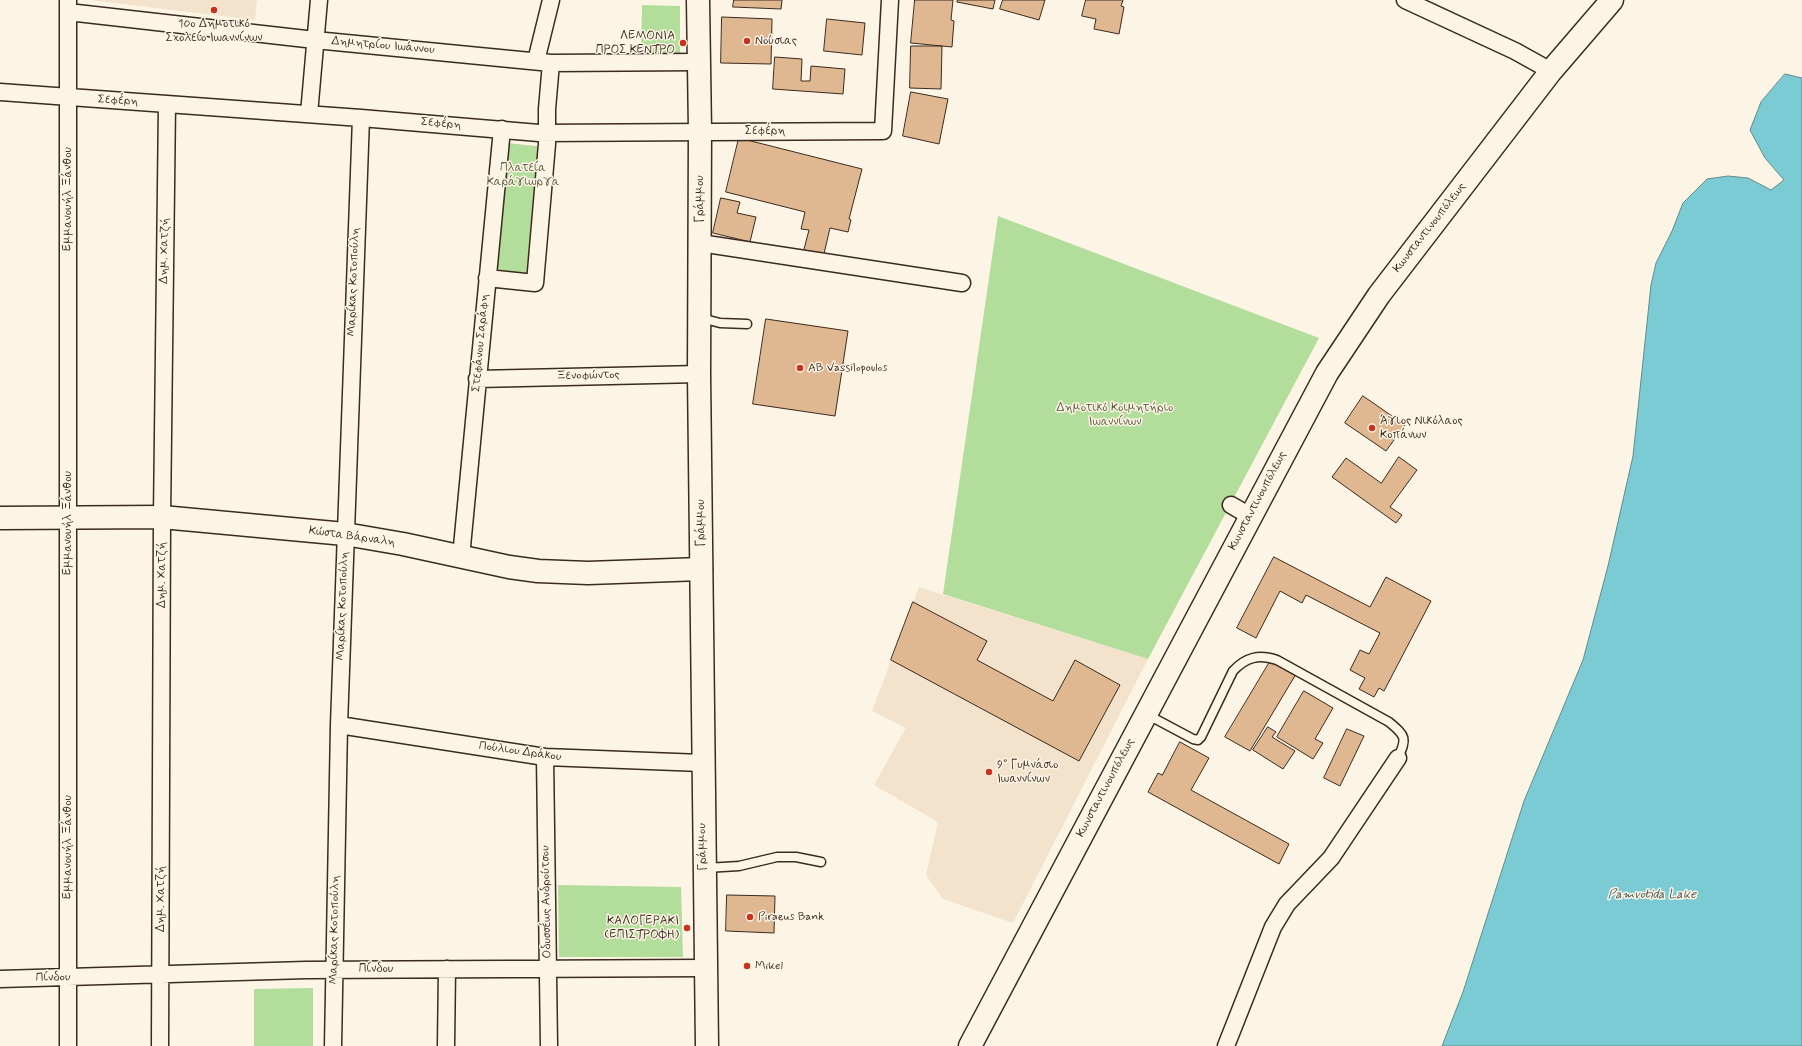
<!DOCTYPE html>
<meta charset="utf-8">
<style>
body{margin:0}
canvas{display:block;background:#fcf5e5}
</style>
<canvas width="1802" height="1046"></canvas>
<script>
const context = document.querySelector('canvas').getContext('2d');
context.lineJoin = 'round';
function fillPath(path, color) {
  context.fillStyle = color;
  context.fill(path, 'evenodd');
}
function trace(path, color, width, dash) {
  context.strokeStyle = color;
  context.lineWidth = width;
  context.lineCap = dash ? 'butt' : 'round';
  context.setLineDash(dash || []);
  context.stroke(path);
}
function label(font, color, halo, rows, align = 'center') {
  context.font = font + ' Mynerve,sans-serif';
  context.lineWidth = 3;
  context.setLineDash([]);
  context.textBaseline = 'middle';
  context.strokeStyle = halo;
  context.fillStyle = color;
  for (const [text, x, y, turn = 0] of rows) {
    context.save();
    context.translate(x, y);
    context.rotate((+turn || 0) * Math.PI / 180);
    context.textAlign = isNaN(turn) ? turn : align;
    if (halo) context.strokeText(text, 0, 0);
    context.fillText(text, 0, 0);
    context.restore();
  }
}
const built = new Path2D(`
 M90,0H257L255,20Z
 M919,587L1148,659L1013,923L943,899L926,875L938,822L874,785L906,728L872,711Z`);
const green = new Path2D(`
 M642,5L680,6V55L641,54Z
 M508,143L544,147L531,275L496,271Z
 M998,216L1319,338L1148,659L943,594Z
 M558,885L681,887L683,957H559Z
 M313,988V1046H254V989Z`);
const water = new Path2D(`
 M1785,74L1802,78V1046H1442L1463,992L1524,801L1583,660L1608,566L1633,456L1651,285L1656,263L1672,231L1683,203L1707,179L1728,176L1748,178L1771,190L1784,180L1765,158L1750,130L1761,102Z`);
const building = new Path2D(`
 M734,0H782L781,9L733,7Z
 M915,0H953L951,20L954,21L952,47L911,43Z
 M958,0H995L993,9L957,2Z
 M1003,0H1045L1039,20L1000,9Z
 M1086,0H1123L1121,6L1124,7L1119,34L1094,29L1096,19L1082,16Z
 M722,17L772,19L771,64L721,63Z
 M827,19L865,23L862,55L824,51Z
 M911,46H942L941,89L910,88Z
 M775,57L802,59L801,81H810L811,66L845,69L843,94L773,89Z
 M911,92L948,99L939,144L903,136Z
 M739,138L862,169L849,219L851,220L848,232L830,228L823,258L803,253L809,230L801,229L805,212L726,192Z
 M721,198L740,202L737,213L756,217L750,242L713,233Z
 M766,319L848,331L835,416L753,404Z
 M1363,396L1405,425L1386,451L1345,423Z
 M1399,457L1417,470L1390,507L1402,515L1396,523L1332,477L1346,458L1381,483Z
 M1274,557L1370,607L1386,577L1431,601L1384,691L1379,688L1374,697L1359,689L1365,678L1350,670L1360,650L1369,654L1380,633L1306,595L1302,603L1280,591L1256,638L1237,628Z
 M913,602L987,641L977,660L1053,701L1075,660L1120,685L1079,761L891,660Z
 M1271,660L1296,674L1250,751L1225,737Z
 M1304,691L1333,708L1315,739L1323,743L1313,759L1277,737Z
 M1268,727L1276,732L1272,737L1295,751L1283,769L1253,750Z
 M1347,729L1364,736L1340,786L1324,778Z
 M1180,742L1209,758L1191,790L1289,844L1279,864L1148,792L1158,773L1162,775Z
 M727,895L775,896L774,933L726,931Z`);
const lane = new Path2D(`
 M701,318L720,323L747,324
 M1148,715L1193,739L1198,740L1201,737L1233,671C1246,657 1259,654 1277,660L1389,722C1406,736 1407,738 1398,758
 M706,868L739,866L777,857H796L821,862`);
const street = new Path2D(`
 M1405,0L1515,51L1551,71
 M68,12L315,40L551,63L699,62
 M536,61L551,0
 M0,92L361,118L539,133L883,131L890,0
 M309,114L319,0
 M700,243L962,283
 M487,278L535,283L547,144V109L551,63
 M477,379L699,374
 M1231,505L1250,516
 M461,557L502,129
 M339,725L545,757L702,763
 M545,757L549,1046
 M0,979L306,970L705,968
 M68,1046V0
 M160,1046L162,517L167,104
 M333,1046L339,725L361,118
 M446,1046L447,969
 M1226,1046L1273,927L1287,904L1331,858L1398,758`);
const secondary = new Path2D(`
 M0,518L162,517L345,534L403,544L509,567L538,571L588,573L701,569`);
const primary = new Path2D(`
 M698,0L700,131L699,374L707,1046
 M970,1046L1327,373L1379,295L1551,71L1612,0`);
const markers = [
 [214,10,4,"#c8321e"],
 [747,41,4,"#c8321e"],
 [683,43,4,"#c8321e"],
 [800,368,4,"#c8321e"],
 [1372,428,4,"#c8321e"],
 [989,772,4,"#c8321e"],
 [750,917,4,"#c8321e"],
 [687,928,4,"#c8321e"],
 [747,966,4,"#c8321e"]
];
const poiNames = [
 ["10ο Δημοτικό",214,24,"center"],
 ["Σχολείο Ιωαννίνων",214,38,"center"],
 ["ΛΕΜΟΝΙΑ",675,36,"right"],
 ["ΠΡΟΣ ΚΕΝΤΡΟ",675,50,"right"],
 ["Νούσιας",755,41],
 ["AB Vassilopoulos",808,368],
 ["Άγιος Νικόλαος",1380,421],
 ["Κοπάνων",1380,435],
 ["9° Γυμνάσιο",997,765],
 ["Ιωαννίνων",997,779],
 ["Piraeus Bank",758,917],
 ["ΚΑΛΟΓΕΡΑΚΙ",679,921,"right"],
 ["(ΕΠΙΣΤΡΟΦΗ)",679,935,"right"],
 ["Mikel",755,966]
];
const streetNames = [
 ["Δημητρίου Ιωάννου",383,46,5],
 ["Σεφέρη",118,101,3],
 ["Σεφέρη",441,124,5],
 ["Σεφέρη",765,131],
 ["Εμμανουήλ Ξάνθου",68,199,-90],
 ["Γράμμου",700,199,-90],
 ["Κωνσταντινουπόλεως",1430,228,-52],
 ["Δημ. Χατζή",165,251,-89],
 ["Μαρίκας Κοτοπούλη",354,282,-88],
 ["Στεφάνου Σαράφη",481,343,-85],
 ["Ξενοφώντος",588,376,-1],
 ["Κωνσταντινουπόλεως",1258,501,-62],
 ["Εμμανουήλ Ξάνθου",68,523,-90],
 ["Γράμμου",701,523,-90],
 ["Κώστα Βάρναλη",352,537,8],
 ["Δημ. Χατζή",162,575,-90],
 ["Μαρίκας Κοτοπούλη",343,606,-88],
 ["Πούλιου Δράκου",520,752,8],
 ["Κωνσταντινουπόλεως",1106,788,-62],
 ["Εμμανουήλ Ξάνθου",68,847,-90],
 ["Γράμμου",703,847,-91],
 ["Δημ. Χατζή",161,899,-90],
 ["Οδυσσέως Ανδρούτσου",547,902,-91],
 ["Μαρίκας Κοτοπούλη",335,930,-89],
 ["Πίνδου",376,969],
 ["Πίνδου",53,978,-1]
];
const parkNames = [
 ["Πλατεία",523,168],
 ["Καράγιωργα",523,182],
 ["Δημοτικό Κοιμητήριο",1115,408],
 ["Ιωαννίνων",1115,422]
];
const waterNames = [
 ["Pamvotida Lake",1652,895]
];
fillPath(built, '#f3e2cc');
fillPath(green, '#b3dd9a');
fillPath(water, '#7acbd4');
trace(water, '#618b8b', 1);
fillPath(building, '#dfb790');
trace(building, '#3b2a1e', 1);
trace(lane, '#3b2a1e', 11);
trace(street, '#3b2a1e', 19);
trace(secondary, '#3b2a1e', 25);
trace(primary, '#3b2a1e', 25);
trace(lane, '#fcf5e5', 8);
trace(street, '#fcf5e5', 16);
trace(secondary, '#fcf5e5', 22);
trace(primary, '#fcf5e5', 22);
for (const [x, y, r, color] of markers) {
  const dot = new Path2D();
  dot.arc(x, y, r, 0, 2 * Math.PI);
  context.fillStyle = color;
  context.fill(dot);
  trace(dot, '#fcf5e5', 1.5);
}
label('12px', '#3b2a1e', '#fcf5e5', poiNames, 'left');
label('12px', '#3b2a1e', '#fcf5e5', streetNames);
label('12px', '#59573d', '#fcf5e5', parkNames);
label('italic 13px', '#4e5a55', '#fcf5e5', waterNames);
</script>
